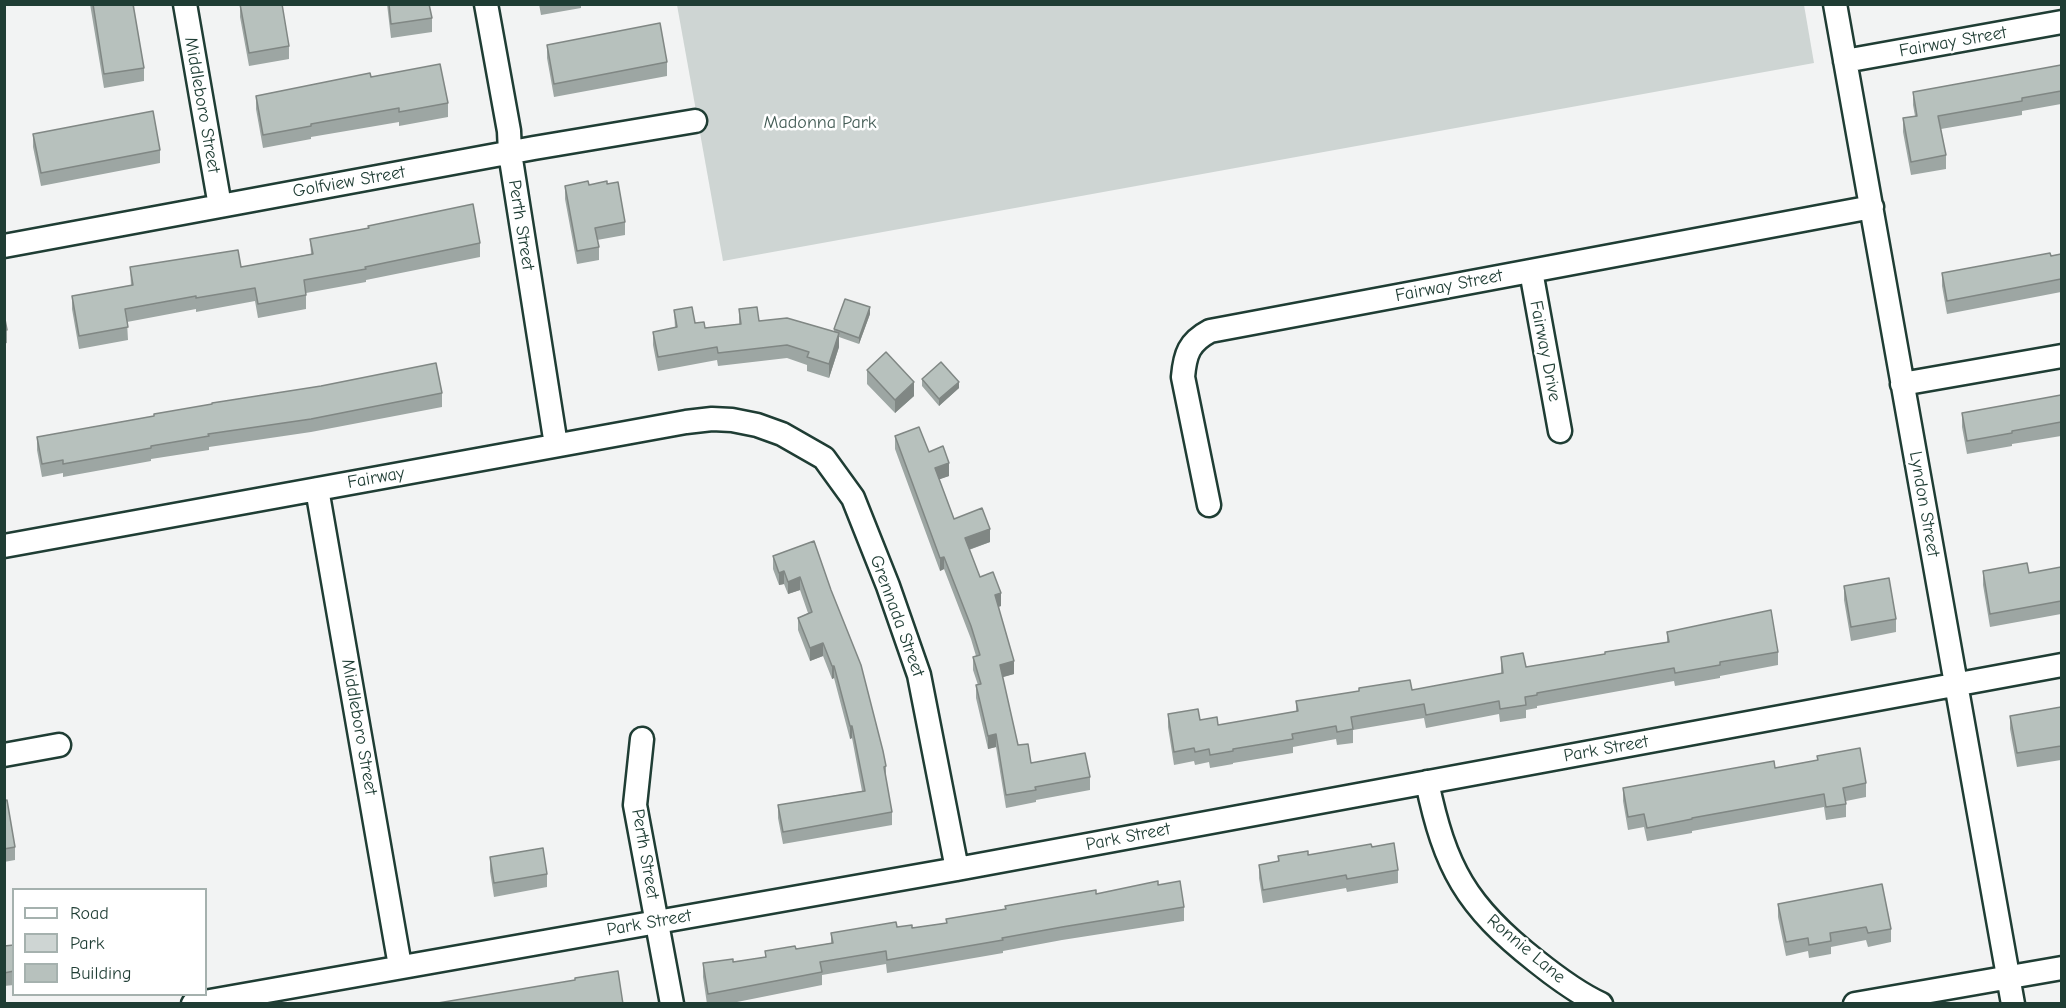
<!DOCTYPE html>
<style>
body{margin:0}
#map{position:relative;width:2066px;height:1008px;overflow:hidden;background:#f2f3f3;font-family:"Comic Neue",sans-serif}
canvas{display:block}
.frame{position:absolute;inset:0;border:6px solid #1f3d34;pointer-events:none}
.legend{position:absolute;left:12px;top:888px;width:195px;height:108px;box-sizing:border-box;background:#fff;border:2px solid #a5b1ae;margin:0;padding:8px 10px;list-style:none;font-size:18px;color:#1f3d34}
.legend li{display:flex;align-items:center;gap:12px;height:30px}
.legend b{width:30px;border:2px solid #a5b1ae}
</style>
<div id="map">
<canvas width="2066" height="1008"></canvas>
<div class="frame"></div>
<ul class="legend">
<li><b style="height:8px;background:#fff"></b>Road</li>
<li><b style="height:16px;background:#ced5d3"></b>Park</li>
<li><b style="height:16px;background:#b7c1bd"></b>Building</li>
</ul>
</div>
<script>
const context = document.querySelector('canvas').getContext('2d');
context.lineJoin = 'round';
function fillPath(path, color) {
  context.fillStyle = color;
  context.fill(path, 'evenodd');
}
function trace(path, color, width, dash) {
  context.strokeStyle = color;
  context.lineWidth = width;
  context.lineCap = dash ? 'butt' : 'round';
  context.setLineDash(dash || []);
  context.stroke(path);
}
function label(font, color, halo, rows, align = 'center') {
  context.font = font + ' "Comic Neue",sans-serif';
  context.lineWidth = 5;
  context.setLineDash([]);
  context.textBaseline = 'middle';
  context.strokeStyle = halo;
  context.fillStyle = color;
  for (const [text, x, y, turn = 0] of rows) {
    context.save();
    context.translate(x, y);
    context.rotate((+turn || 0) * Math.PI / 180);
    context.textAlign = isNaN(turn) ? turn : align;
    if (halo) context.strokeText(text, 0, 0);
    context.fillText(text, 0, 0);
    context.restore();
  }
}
const green = new Path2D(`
 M677,5H1804L1814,63L723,261Z`);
const street = new Path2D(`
 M185,4L220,206
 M486,4L509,131L510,153L556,445
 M1835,4L2013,1004
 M1845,61L2062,22
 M4,246L534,148L695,121
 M1531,271L1560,431
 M1902,384L2062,356
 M317,489L400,966
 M1209,505L1183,377C1185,354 1189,342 1210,331L1872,207
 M4,546L686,422L712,419L732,420L757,425L782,434L824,458L853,498L888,586L919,675L957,869
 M642,739L635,805L672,1004
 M4,755L59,745
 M1427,782C1445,868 1466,906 1536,961C1556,977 1577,993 1601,1004
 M193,1004L957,869L2062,665
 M1855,1004L2062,968`);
const wall = new Path2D(`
 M90,4H133L144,68V81L104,88Z
 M240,4L289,46V59L249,66L240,17Z
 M387,4H429L432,18V32L391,38Z
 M539,4H581V8L541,15Z
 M547,45L667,62V76L554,97L547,58Z
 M2061,65V104L2022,111V115L1941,129L1946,155V169L1911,175L1903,132V118L1915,116L1913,105V92Z
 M371,77L448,103V117L399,126V122L311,137V139L263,148L256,109V96Z
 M33,134L160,150V163L41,186L33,147Z
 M607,184L625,222V235L597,240L599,247V260L577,264L565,199V186Z
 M310,239L480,243V257L366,280V282L306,293V309L258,318L255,301L196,312V309L127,322L128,340L79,349L72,309V296L131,286L130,267H241L311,254Z
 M2061,254V292L1947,314L1942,286V273Z
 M739,309L759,321L834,332V329L870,314L859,344L839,337V347L829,378L807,371V365L787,358L718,366L717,360L658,371L653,345V332L675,328L674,310L695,323L705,328L739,324Z
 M4,314L7,330V343L4,344Z
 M867,370L914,396L895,413L867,384Z
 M922,379L959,388L939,406L922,386Z
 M442,393V407L311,432L209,447V450L151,459V461L63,477V473L42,477L37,450V437Z
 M2061,395V436L2012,444V446L1967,454L1962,427V413Z
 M895,436L929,452L949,476L939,479L954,519L990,542L969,550L980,577L1001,606L998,607L1014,674L1002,677L1018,745L1031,763L1090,777V790L1036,800V802L1006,808L996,747L988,749L976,698V685H978L973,670V657L976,656L971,639L944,569L940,571L895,449Z
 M814,541L886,766V779L892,812V825L783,844L778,818V805L862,791L852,738L850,739L834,678L832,679L823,656L810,661L798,630V618L808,613L800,590L788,594L784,584L779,585L773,569V556Z
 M2061,567V614L1990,627L1983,585V571L2029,573Z
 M1844,586L1896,619V632L1851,641L1844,600Z
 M1667,632L1778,652V665L1720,676V678L1675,686L1674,681L1537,706V708L1526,710V718L1500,722L1499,714L1426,728L1424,718L1353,730V743L1337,745L1336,739L1293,747V753L1233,763V764L1210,768L1209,762L1195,765L1194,761L1174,765L1168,727V714L1200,720L1218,725L1296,712V701L1412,690L1501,674V657L1526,667L1605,654L1667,642Z
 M2061,707V760L2017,767L2010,729V716Z
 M1817,756L1866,783V797L1846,801V817L1826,820L1824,807L1692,831V833L1647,841L1644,827L1628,830L1623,801V788L1775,768L1817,761Z
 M4,801L15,847V860L4,862Z
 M1372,847L1398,870V883L1347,892L1346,888L1263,903L1259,878V865L1278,862V856L1308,855Z
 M490,857L547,874V887L494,897L490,871Z
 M1158,885L1184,907V921L1062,940L1003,951V953L887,973L886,964L822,975V985L727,1004H707L703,977V963L733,962L765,957V951L796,949L831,943V933L897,927L912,928L946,923V919L1096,894Z
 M1778,904L1891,929V942L1868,947L1866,940L1831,947V954L1809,958L1808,951L1786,956L1778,917Z
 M14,945V985L4,986V946Z`);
const shadedWall = new Path2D(`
 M870,307V314L859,344V338Z
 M839,333V347L829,378V364Z
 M914,382V396L895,413V400Z
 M959,382V388L939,406V399Z
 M949,463V476L935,481V468Z
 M990,529V542L965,551V538Z
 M944,557V569L940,571V558Z
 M784,571V584L779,585V573Z
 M800,577V590L788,594V582Z
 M1001,593V606L995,608V595Z
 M823,643V656L810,661V648Z
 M1014,661V674L1000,678V665Z
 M832,666H834V678L832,679Z
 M850,726H852V738L850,739Z
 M996,734V747L988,749V736Z`);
const building = new Path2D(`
 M93,4H133L144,68L104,74Z
 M240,4H282L289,46L249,53Z
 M389,4H429L432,18L391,24Z
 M660,23L667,62L554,84L547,45Z
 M440,64L448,103L399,112V108L311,124V126L263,135L256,96L370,73L371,77Z
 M2061,65V91L2022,98V101L1938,116L1946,155L1911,162L1903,118L1917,116L1913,92Z
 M153,111L160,150L41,173L33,134Z
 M588,181L589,185L607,181V184L618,182L625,222L595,228L599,247L577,251L565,186Z
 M473,204L480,243L365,267L366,269L304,280L306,295L258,304L255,288L196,298V296L125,309L128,327L79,336L72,296L133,285L130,267L238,250L241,267L313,254L310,239L369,228L368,226Z
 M2050,253L2051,256L2061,254V279L1947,301L1942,273Z
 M845,299L870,307L859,338L834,329Z
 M692,307L695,323L704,322L705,328L741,324L739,309L757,307L759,321L787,318L839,333L829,364L807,357L809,352L787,345L718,353L717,347L658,357L653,332L677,327L674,310Z
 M4,314L7,330H4Z
 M886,352L914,382L895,400L867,370Z
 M941,362L959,382L939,399L922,379Z
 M436,363L442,393L311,419L208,434L209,436L151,446V448L63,464V460L42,464L37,437L154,416V414L212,404V403L321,386Z
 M2061,395V422L2012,431V433L1967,441L1962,413Z
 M919,427L929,452L943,446L949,463L935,468L954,519L982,508L990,529L965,538L980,577L993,572L1001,593L995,595L1014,661L1000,665L1018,745L1028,744L1031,763L1085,753L1090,777L1035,787L1036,790L1006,795L996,734L988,736L976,685L981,684L973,657L980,655L971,626L944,557L940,558L895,436Z
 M814,541L831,590L861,665L883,751L886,766L884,767L892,812L783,832L778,805L865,791L852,726H850L834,666H832L823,643L810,648L798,618L812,612L800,577L788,582L784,571L779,573L773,556Z
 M2027,563L2029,573L2061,567V601L1990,614L1983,571Z
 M1889,578L1896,619L1851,627L1844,586Z
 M1771,610L1778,652L1720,662V665L1675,673L1674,668L1537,693V695L1525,697L1526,705L1500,709L1499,701L1426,715L1424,704L1351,717L1353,729L1337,732L1336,726L1292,734L1293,739L1233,749V751L1210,755L1209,749L1195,752L1194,748L1174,752L1168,714L1198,709L1200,720L1217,717L1218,725L1298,711L1296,701L1359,691V688L1410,680L1412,690L1503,673L1501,657L1523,653L1526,667L1605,654V652L1669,642L1667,632Z
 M2061,707V746L2017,753L2010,716Z
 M1860,748L1866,783L1843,788L1846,804L1826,807L1824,794L1692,818V819L1647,828L1644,814L1628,817L1623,788L1774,761L1775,768L1818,760L1817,756Z
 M7,800L15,847L4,849V801Z
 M1394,843L1398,870L1347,879L1346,875L1263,890L1259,865L1279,861L1278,856L1308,851V855L1371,844L1372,847Z
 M543,848L547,874L494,883L490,857Z
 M1158,881V885L1180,881L1184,907L1062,927L1002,938L1003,940L887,960L886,951L820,962L822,972L708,994L703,963L733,959V962L766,957L765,951L795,946L796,949L833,943L831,933L896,922L897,927L912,925V928L947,923L946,919L1006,909L1005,906L1096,890V894Z
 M1882,884L1891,929L1868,933L1866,927L1830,933L1831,941L1809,945L1808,938L1786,942L1778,904Z
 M14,945V971L4,973V946Z
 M618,971L623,1004H432L575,980V978Z`);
const streetNames = [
 ["Fairway Street",1953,42,-10],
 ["Middleboro Street",202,105,80],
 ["Golfview Street",349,182,-10],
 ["Perth Street",521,225,81],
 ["Fairway Street",1449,286,-11],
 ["Fairway Drive",1545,351,79],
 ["Fairway",376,478,-10],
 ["Lyndon Street",1924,504,80],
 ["Grennada Street",897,616,70],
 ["Middleboro Street",359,727,80],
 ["Park Street",1606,749,-10],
 ["Park Street",1128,837,-11],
 ["Perth Street",645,854,80],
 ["Park Street",649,923,-10],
 ["Ronnie Lane",1526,949,40]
];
const parkNames = [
 ["Madonna Park",820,123]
];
fillPath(green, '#ced5d3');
trace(street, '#1f3d34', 27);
trace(street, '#fff', 22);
fillPath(wall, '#9da6a3');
fillPath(shadedWall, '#808784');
fillPath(building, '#b7c1bd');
trace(building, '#808784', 1.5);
label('18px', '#1f3d34', '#fff', streetNames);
label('18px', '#425b54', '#fff', parkNames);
</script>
